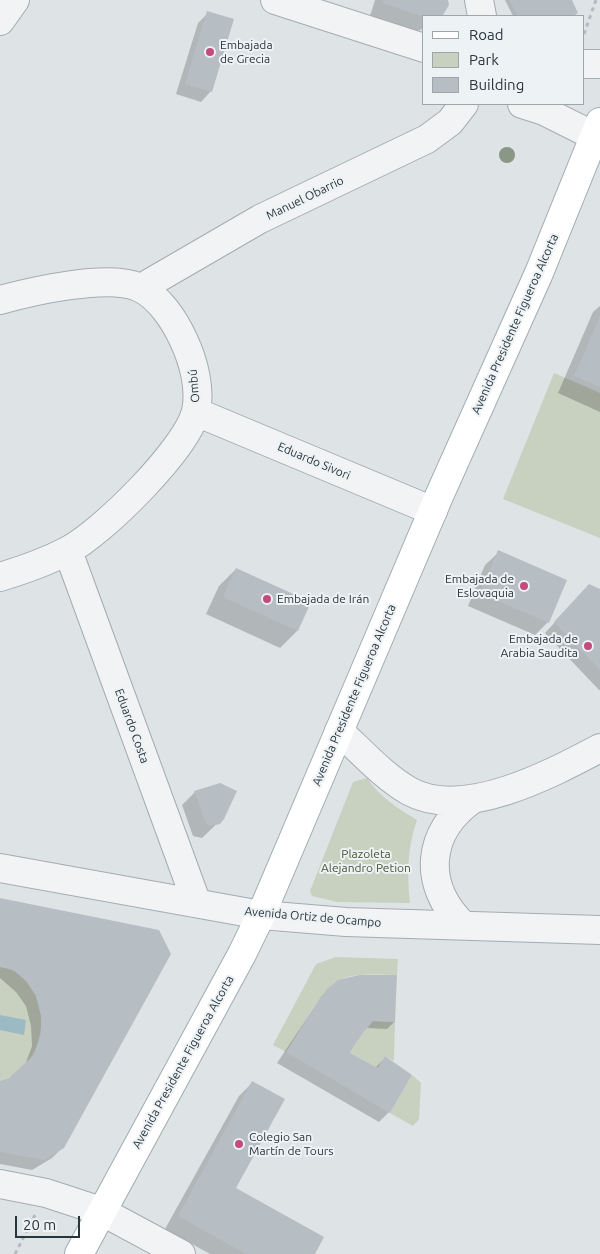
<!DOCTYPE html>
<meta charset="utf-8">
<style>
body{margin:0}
#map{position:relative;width:600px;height:1254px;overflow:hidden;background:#dee4e6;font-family:Ubuntu,sans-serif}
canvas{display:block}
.legend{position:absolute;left:422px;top:15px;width:162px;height:90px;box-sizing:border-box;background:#edf2f4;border:1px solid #9fa6aa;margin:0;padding:6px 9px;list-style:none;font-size:15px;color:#29353c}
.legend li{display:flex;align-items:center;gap:10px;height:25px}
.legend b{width:25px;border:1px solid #9fa6aa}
.scale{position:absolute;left:15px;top:1216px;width:65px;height:22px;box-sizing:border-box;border:2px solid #29353c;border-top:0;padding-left:6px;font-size:15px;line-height:18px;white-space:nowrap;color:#29353c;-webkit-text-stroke:4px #edf2f4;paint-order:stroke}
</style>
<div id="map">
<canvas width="600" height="1254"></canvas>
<ul class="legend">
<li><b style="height:6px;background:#fff"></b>Road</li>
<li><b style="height:14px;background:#c8d0c0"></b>Park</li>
<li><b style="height:14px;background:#b6bec3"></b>Building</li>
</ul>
<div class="scale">20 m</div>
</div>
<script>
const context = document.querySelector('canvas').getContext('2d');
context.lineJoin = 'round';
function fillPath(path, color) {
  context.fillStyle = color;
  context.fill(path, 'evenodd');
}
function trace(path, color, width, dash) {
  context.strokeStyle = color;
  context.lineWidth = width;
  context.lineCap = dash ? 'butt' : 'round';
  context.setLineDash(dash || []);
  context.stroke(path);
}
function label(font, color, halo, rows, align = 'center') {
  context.font = font + ' Ubuntu,sans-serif';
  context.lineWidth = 4;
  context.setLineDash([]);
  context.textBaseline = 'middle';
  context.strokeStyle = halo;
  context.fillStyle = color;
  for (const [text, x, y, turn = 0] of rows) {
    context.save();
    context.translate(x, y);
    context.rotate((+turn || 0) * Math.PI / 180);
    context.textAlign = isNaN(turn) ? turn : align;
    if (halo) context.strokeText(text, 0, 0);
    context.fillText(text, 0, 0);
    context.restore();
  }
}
const green = new Path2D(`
 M554,373L600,393V538L503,499Z
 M367,778C380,797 397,808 417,820C407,848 407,874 410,903L337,902L312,896L310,891L353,782Z
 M336,957L398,959L397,975C379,975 357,972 339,980C321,989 298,1034 286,1052L273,1045L316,964Z
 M0,967C56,976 54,1066 0,1081Z
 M373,1021L395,1022L394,1061L385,1056L378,1068L350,1053L358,1039Z
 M412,1075L421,1083L419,1119L413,1126L390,1113Z`);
const water = new Path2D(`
 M0,1015L26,1020L24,1035L0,1030Z`);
const shadow = new Path2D(`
 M375,0H445V10L439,16H424V28L418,31L370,16Z
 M505,0H571L577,13L573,16H513Z
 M208,13L211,91L201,102L176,94L198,23Z
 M600,306V412L558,393L593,312Z
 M499,552L548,622L535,635L468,606L485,565Z
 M236,569L310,602L297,631L280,648L206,614L219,586Z
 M600,591V690H599L545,633L579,596Z
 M195,792L223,818L202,838L193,836L182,805Z
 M0,900L158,931L62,1148L52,1158L32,1170L0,1164V1082L9,1079L25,1065L32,1046L31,1026L26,1006L16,992L0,978Z
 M328,989L394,1022L387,1029L366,1028L348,1054L375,1068L385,1058L389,1112L379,1122L277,1063L321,997Z
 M252,1083L234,1188L313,1254H210L165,1229L239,1096Z`);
const building = new Path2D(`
 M383,0H448L449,5L443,15L424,17L383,3Z
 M509,0H572L578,13L573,16H518Z
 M207,11L234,19L212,92L185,84Z
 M600,317V387L574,376Z
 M498,550L567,580L549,623L480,593Z
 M236,568L311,602L298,631L223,597Z
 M589,584L600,589V670L554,622Z
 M220,783L237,791L224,819L220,824L210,826L206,823L194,791Z
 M0,898L159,930L171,954L64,1148L44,1160L0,1152V1081L9,1078L34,1055L41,1035V1016L36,996L26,981L12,969L0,967Z
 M359,975H397L395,1022L373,1021L358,1039L350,1053L378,1068L385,1056L412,1075L390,1113L286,1052L327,989L338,980Z
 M252,1081L285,1099L236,1188L324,1237L315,1254H246L178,1216Z`);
const path = new Path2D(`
 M584,34L596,0
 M15,1254L35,1215`);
const minor = new Path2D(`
 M275,0L424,48
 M479,0L482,16
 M0,21L15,0
 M584,64H600
 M522,104L544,111L600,139
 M141,288L260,219L427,139L450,122L464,104
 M0,300C33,291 107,274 138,287C159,296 175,321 184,341C193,360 201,389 196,411C187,449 102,533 67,551C46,562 23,570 0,577
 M196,412L433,511
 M68,551L196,901
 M339,731C361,751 383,776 409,791C463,821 551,774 600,748
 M0,868L261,915L346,922L600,930
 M463,925C422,885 426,832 473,799
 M0,1184L46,1193L101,1211L181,1254`);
const major = new Path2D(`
 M79,1254L242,954L261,915L440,494L539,273L600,122`);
const trees = [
 [507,155]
];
const markers = [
 [210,52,5,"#c34c7d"],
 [524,586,5,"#c34c7d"],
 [267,599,5,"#c34c7d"],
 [588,646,5,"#c34c7d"],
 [239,1144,5,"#c34c7d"]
];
const poiNames = [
 ["Embajada",220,45],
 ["de Grecia",220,59],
 ["Embajada de",514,579,"right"],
 ["Eslovaquia",514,593,"right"],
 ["Embajada de Irán",277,599],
 ["Embajada de",578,639,"right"],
 ["Arabia Saudita",578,653,"right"],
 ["Colegio San",249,1137],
 ["Martín de Tours",249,1151]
];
const streetNames = [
 ["Manuel Obarrio",305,198,-26],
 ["Avenida Presidente Figueroa Alcorta",515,324,-66],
 ["Ombú",194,386,-95],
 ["Eduardo Sivori",314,461,23],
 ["Avenida Presidente Figueroa Alcorta",354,695,-67],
 ["Eduardo Costa",132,726,70],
 ["Avenida Ortiz de Ocampo",313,917,5],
 ["Avenida Presidente Figueroa Alcorta",183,1062,-61]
];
const parkNames = [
 ["Plazoleta",366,854],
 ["Alejandro Petion",366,868]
];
fillPath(green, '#c8d0c0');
fillPath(water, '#9cbac4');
fillPath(shadow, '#0003');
fillPath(building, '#b6bec3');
trace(minor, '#a4acb0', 30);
trace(major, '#9fabb1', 30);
trace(path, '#b5babe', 3, [4, 4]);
trace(minor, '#f1f3f5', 28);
trace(major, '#fff', 28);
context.fillStyle = '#8a9686';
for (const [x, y] of trees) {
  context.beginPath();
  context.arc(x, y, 8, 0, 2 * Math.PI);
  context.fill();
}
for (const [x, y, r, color] of markers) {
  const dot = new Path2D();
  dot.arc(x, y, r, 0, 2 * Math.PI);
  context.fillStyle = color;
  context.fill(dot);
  trace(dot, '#edf2f4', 2);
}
label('12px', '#29353c', '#edf2f4', poiNames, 'left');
label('12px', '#29353c', '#edf2f4', streetNames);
label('12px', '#455737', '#edf2f4', parkNames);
</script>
